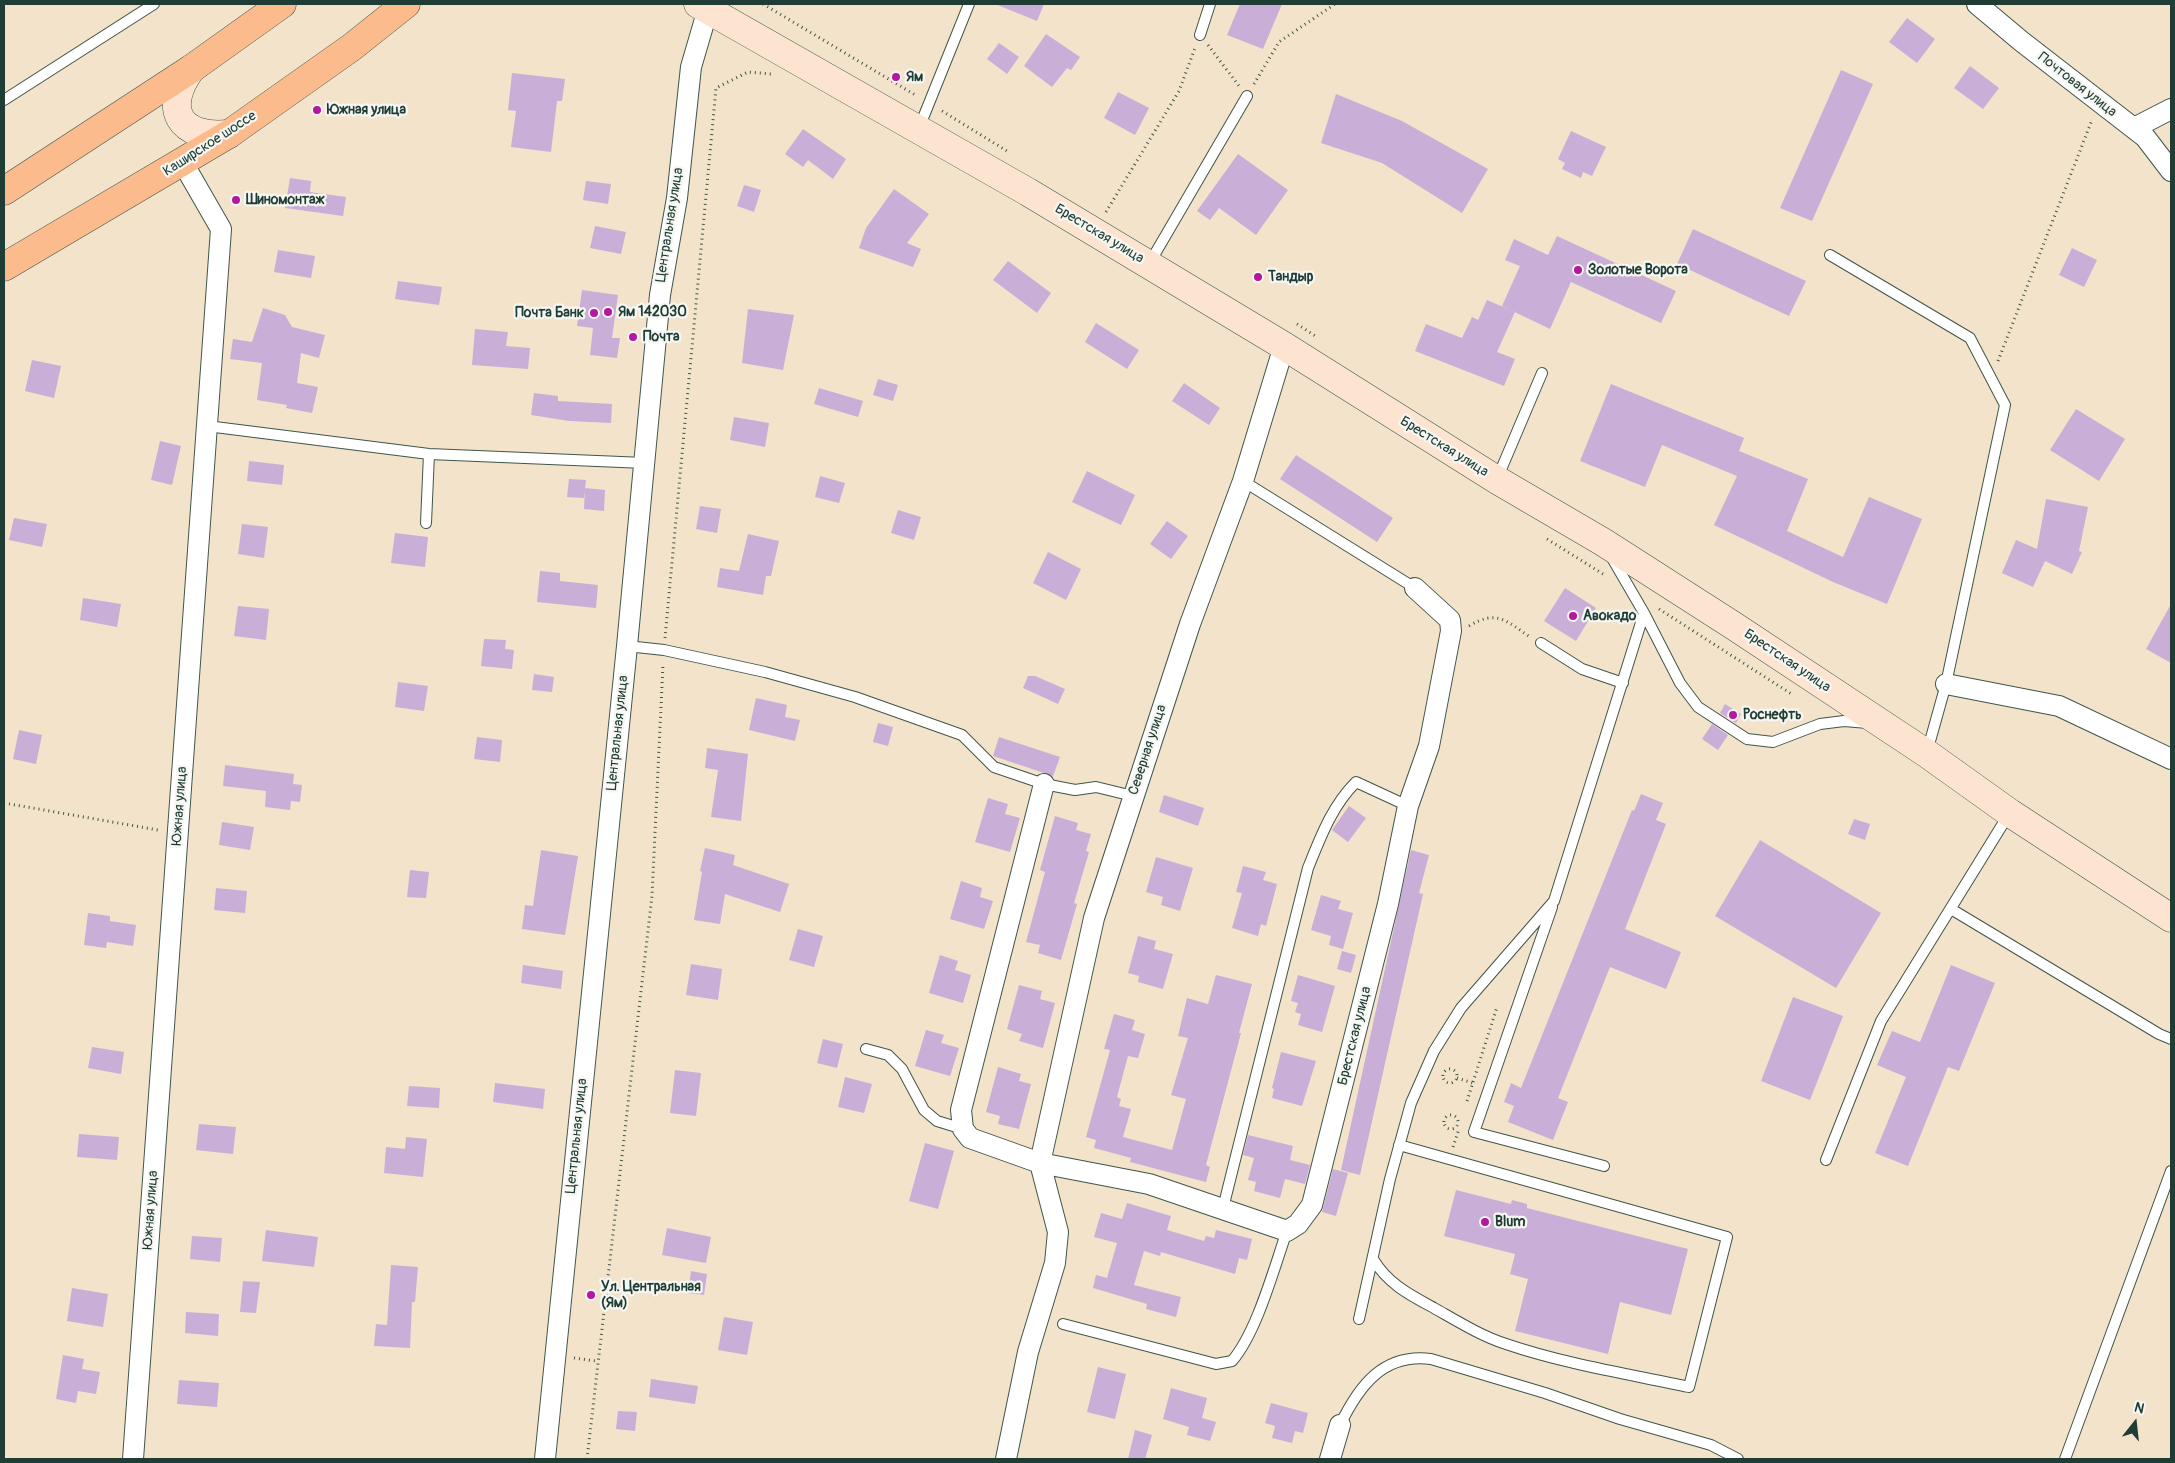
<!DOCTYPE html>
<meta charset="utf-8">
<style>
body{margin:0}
#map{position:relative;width:2175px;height:1463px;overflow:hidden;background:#f2e3ca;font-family:Pangolin,sans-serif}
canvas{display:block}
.frame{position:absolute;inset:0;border:5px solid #1f3d34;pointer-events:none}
.north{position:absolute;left:2110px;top:1398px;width:50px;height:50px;-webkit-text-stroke:4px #f6f6f2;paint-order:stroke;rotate:16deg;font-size:14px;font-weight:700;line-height:20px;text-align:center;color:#1f3d34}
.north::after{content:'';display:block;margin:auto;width:18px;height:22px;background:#1f3d34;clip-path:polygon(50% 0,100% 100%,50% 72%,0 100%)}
</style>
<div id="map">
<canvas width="2175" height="1463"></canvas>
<div class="frame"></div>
<div class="north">N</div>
</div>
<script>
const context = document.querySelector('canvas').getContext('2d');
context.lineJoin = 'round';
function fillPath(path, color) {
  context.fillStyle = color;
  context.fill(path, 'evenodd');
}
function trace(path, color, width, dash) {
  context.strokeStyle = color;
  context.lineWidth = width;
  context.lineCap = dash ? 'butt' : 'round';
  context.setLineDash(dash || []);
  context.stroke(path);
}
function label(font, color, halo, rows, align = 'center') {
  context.font = font + ' Pangolin,sans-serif';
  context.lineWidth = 4.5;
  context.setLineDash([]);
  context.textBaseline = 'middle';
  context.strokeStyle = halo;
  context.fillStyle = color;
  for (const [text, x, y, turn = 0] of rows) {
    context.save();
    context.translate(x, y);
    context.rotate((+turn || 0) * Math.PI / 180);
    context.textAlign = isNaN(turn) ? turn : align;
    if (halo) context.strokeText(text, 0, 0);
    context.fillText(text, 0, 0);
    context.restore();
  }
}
const building = new Path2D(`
 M995,4H1044L1037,21Z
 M1240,4H1282L1263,49L1227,35Z
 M1907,18L1935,39L1917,63L1889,42Z
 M1046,34L1080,57L1071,70L1067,68L1052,87L1024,66Z
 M999,43L1019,57L1007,74L987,59Z
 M1970,66L1999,88L1983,109L1954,88Z
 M1841,70L1873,84L1812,221L1780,208Z
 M512,73L565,79L562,101H557L551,152L511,147L516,111L508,110Z
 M1118,92L1149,108L1135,135L1104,118Z
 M1336,94L1402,121L1488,169L1462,213L1382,163L1321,143Z
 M803,129L846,159L833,179L808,160L803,167L785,154Z
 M1571,131L1606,147L1592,176L1583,172L1581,178L1562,169L1565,163L1558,159Z
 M1238,154L1288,190L1256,235L1219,208L1210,220L1197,211Z
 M290,178L311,181L310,192L346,197L343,216L285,208Z
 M586,181L611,184L608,204L583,200Z
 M744,185L761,190L754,212L737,206Z
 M894,189L929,214L907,243L921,249L913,267L859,248L866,228Z
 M595,226L626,232L621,254L590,248Z
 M1693,229L1806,281L1789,316L1677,264Z
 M1557,236L1676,291L1661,323L1571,282L1550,329L1502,306L1520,266L1505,260L1514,239L1548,255Z
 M2072,248L2097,260L2084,287L2059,275Z
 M278,250L315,256L311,278L274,272Z
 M1008,261L1051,293L1037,313L993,280Z
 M398,281L442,287L439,305L395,299Z
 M582,290L618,295L612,338H620L617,358L590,355L593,328L577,326Z
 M1487,300L1515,312L1497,352L1515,359L1504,386L1415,351L1426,324L1462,338L1472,317L1478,320Z
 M263,308L285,315L292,327L325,335L319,358L301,353L297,383L318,387L312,413L286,408L287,405L257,400L262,363L230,359L233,339L252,342Z
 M748,309L794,315L783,370L742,363Z
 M1096,323L1139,350L1127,369L1085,342Z
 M475,329L508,332L506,346L530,348L528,369L472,365Z
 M32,360L61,366L54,398L25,391Z
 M878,379L898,385L893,401L873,395Z
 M1184,383L1220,408L1209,425L1172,401Z
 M1611,384L1744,438L1739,451L1808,479L1787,531L1843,557L1869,497L1922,519L1887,604L1833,582L1714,525L1737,476L1662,445L1645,487L1580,461Z
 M819,388L863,401L858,417L814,404Z
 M534,393L558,396V401L612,404L611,423L569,421L531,415Z
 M2076,409L2125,439L2099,481L2050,450Z
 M734,417L769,423L765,447L730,440Z
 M160,441L181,446L172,485L151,480Z
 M1296,455L1393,518L1377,542L1280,479Z
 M249,461L284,465L282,485L247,481Z
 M1087,471L1135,495L1121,525L1072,502Z
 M820,476L845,483L839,503L815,497Z
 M569,479L586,480L584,498L567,497Z
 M585,488L605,490L604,511L584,509Z
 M2046,499L2088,507L2079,551L2082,552L2072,574L2045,561L2033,587L2002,573L2016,540L2037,549Z
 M700,506L721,509L717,533L696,529Z
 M898,510L921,517L914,540L891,533Z
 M14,518L47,524L42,547L9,540Z
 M1167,521L1188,536L1171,559L1150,544Z
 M242,524L268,527L264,558L238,554Z
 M395,533L428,537L425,567L391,563Z
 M748,534L779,541L771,576H766L763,595L717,587L720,568L739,571Z
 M1048,552L1081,569L1066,600L1033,583Z
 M540,571L560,573V581L598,585L596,608L537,602Z
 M1565,588L1596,608L1576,641L1544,621Z
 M83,598L121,604L117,627L80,620Z
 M2171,604V663L2146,649Z
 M238,606L269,609L266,640L234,636Z
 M484,639L506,640L505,649L514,650L512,669L481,666Z
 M534,674L554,677L552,692L532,690Z
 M1028,676H1035L1065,689L1058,704L1023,688Z
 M398,682L428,686L424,711L395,707Z
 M756,698L787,705L785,717L800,720L795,741L749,730Z
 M1725,704L1741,714L1736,723L1720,713Z
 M878,723L893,727L888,746L873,742Z
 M1712,724L1728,735L1718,750L1702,739Z
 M19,730L42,735L36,764L13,759Z
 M477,737L502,740L500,762L474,759Z
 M999,737L1060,757L1053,776L993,756Z
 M707,748L748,754L741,821L711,817L718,770L705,768Z
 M225,765L294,774L293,784L302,785L300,802L291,801L290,810L265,807L266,791L223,786Z
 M1641,794L1663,803L1656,820L1666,824L1625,929L1681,952L1666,989L1610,967L1558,1098L1568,1102L1553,1140L1508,1122L1514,1106L1504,1102L1511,1083L1521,1088L1632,810L1634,811Z
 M1164,795L1204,808L1198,826L1159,812Z
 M988,798L1008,804L1005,814L1020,818L1010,852L975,842Z
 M1349,806L1366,818L1348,842L1332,830Z
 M1055,816L1078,823L1076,830L1091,834L1086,851L1089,852L1074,903L1077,904L1061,960L1038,953L1040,945L1026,942L1045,872L1040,870Z
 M1854,819L1870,824L1865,840L1848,834Z
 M222,822L254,827L250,850L219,845Z
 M1760,840L1881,913L1836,988L1715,916Z
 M705,848L735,855L733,865L789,884L780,912L725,894L720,924L694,920L702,872L700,871Z
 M541,850L578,856L565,935L522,929L525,905L533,906Z
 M1411,850L1429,855L1419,893L1423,894L1360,1175L1341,1170Z
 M1156,857L1193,868L1180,911L1161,905L1163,897L1146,892Z
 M1243,866L1266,872L1263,880L1277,884L1266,926L1261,924L1258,936L1232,928L1242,893L1236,892Z
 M410,870L429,872L426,898L407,897Z
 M961,881L982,888L980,897L993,901L984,929L950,919Z
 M216,888L247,891L245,913L214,910Z
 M1321,895L1341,901L1338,909L1353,913L1343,949L1329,945L1331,936L1311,930Z
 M88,913L110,916V921L136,925L133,946L107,942L106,948L84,945Z
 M798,929L823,936L814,967L789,960Z
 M1138,936L1156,941L1154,949L1173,954L1163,989L1138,982L1139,976L1128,973Z
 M1342,951L1356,955L1351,973L1337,969Z
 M940,955L958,961L955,970L971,975L963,1003L929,993Z
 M691,964L722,969L718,1000L686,995Z
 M523,965L563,971L561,989L521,983Z
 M1951,965L1995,983L1959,1071L1948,1067L1908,1166L1875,1153L1906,1077L1877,1065L1892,1031L1920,1042Z
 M1216,975L1252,984L1239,1033H1241L1206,1165L1210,1167L1206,1182L1130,1162L1131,1158L1094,1148L1096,1140L1086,1137L1110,1050L1104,1049L1114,1014L1135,1020L1132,1030L1145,1034L1138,1058L1128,1056L1117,1097L1121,1099L1119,1106L1131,1109L1123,1137L1172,1150L1186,1099L1171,1095L1188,1038L1178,1036L1187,998L1208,1004Z
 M1298,975L1335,986L1322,1032L1298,1025L1301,1014L1295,1012L1298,1003L1291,1001Z
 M1019,985L1042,991L1040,999L1055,1003L1043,1048L1019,1041L1022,1034L1007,1029Z
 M1793,997L1843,1016L1810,1100L1761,1081Z
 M926,1030L944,1035L941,1043L959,1048L950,1076L915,1066Z
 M823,1039L843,1044L837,1068L817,1063Z
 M92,1047L124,1052L121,1074L88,1068Z
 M1281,1052L1316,1061L1302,1106L1272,1098L1274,1089L1272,1088Z
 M998,1067L1021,1074L1019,1081L1031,1084L1019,1129L998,1124L1000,1116L986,1112Z
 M675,1070L701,1073L696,1116L670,1113Z
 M845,1077L872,1084L864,1113L838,1107Z
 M495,1083L545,1089L543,1109L493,1102Z
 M409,1086L440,1088L439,1108L407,1106Z
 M199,1124L236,1127L233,1154L196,1150Z
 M79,1134L119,1137L117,1160L77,1157Z
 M1248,1135L1293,1146L1290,1160L1310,1165L1305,1184L1285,1179L1280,1198L1254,1191L1256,1182L1248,1180L1254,1158L1243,1155Z
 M406,1137L427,1139L423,1177L384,1173L386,1147L405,1149Z
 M925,1143L954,1151L938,1209L909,1201Z
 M1333,1169L1348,1173L1336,1216L1322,1212Z
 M1456,1190L1511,1204L1512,1200L1527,1204V1208L1688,1249L1671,1315L1620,1302L1608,1354L1515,1331L1528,1279L1510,1274L1515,1254L1444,1236Z
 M1127,1203L1171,1216L1167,1230L1204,1241L1206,1236L1214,1238L1216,1230L1252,1239L1247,1260L1239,1258L1235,1274L1161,1252L1160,1256L1144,1251L1134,1285L1181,1297L1176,1317L1146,1309L1147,1304L1093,1288L1096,1275L1107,1278L1117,1243L1094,1237L1101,1213L1122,1219Z
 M667,1228L711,1237L706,1263L662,1255Z
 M266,1230L318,1237L314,1267L262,1261Z
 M192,1236L222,1238L220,1262L190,1259Z
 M391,1265L418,1267L415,1302H412L410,1348L374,1346L376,1324L387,1325Z
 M691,1271L707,1274L704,1295L688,1293Z
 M243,1281L260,1282L256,1313L240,1312Z
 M72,1288L108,1294L103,1327L67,1321Z
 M186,1312L219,1314L218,1336L185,1333Z
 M724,1317L753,1322L747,1355L718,1350Z
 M63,1355L84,1359L82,1369L100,1372L96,1394L78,1391L76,1403L56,1399Z
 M1098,1367L1126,1374L1115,1419L1087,1412Z
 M651,1379L698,1386L695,1404L649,1397Z
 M179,1380L219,1383L217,1407L177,1404Z
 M1171,1388L1207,1398L1202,1418L1216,1422L1210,1441L1187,1435L1189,1427L1163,1419Z
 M1271,1403L1308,1413L1303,1433L1295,1431L1292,1443L1272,1438L1275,1426L1265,1423Z
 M618,1411L637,1412L635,1431L616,1429Z
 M1135,1430L1152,1435L1145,1459H1128Z`);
const path = new Path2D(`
 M763,4L917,96
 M1208,45L1239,86
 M1254,84L1279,42L1335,4
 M942,111L1007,151
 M1106,212L1179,91L1195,48
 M1297,324L1317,337
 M1998,361L2092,120
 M1547,539L1603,574
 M1659,609L1793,695
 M1469,626C1497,609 1506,621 1530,637
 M665,638L716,88L748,72L771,74
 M4,803L158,830
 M1443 1076a7 7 0 1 1 14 0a7 7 0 1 1-14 0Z
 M1457,1078L1473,1083
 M1467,1101L1497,1007
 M1444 1122a7 7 0 1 1 14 0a7 7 0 1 1-14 0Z
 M1453,1147L1459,1129
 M574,1358L596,1361
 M587,1459L652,896L663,664`);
const service = new Path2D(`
 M1200,35L1210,4
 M4,100L154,4
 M919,128L969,4
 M1830,255L1970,338L2005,405L1946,684L1927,752
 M1149,264L1247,96
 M207,426L429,454L645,463
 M1497,479L1542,373
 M1243,481L1415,588
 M426,523L429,454
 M1612,558L1644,613L1680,683L1698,707L1747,739L1773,742L1820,724L1844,721L1868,723
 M1541,643L1582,669L1623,683
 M627,646L664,650L765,672L855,697L962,735L994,767L1044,784L1075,790L1096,787L1133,796
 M1552,907L1474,1132L1604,1166
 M1951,909L2159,1034L2171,1039
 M866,1049L888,1055L902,1069L924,1110L937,1121L963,1129
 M1826,1160L1881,1021L2009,814
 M1223,1208L1308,868C1321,836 1332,806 1356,782L1408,806
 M1373,1259C1388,1284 1410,1295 1434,1308C1457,1321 1481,1336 1506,1344C1565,1364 1628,1374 1689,1387L1727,1237L1399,1145
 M1359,1319L1390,1179L1411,1103L1434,1051L1461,1008L1554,901L1644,613
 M1063,1324L1216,1364L1232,1361C1257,1332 1274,1268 1287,1231
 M1340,1425C1359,1386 1383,1353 1431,1359L1545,1393L1620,1419L1711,1445L1738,1459
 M2065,1459L2171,1171`);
const minor = new Path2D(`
 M1977,4L2021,41L2145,137L2171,171
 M2134,128L2171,109
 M1946,684L2059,706L2171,759
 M1044,784L961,1110L963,1129L970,1138L1040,1163L1149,1184L1287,1231L1298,1224L1312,1205L1388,904L1408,806L1429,746L1451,631L1450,620L1415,588
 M133,1459L221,229L183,163
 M545,1459L627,646L660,295L677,198L691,67L708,9
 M1006,1459L1028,1352L1055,1263L1058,1232L1040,1163L1094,918L1190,624L1243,481L1284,346
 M1330,1459L1340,1425`);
const secondary = new Path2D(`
 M698,4L1028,192L1284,346L1497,480L1603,542L1734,626L1926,753L2010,813L2171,918
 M191,69C162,109 179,139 229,134`);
const primary = new Path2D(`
 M4,191L191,69L282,4
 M4,267L229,134L352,47L406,4`);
const markers = [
 [896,77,5,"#b5179e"],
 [317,110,5,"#b5179e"],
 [236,200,5,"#b5179e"],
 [1578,270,5,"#b5179e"],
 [1258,277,5,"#b5179e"],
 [608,312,5,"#b5179e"],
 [594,313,5,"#b5179e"],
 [633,337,5,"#b5179e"],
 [1573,616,5,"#b5179e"],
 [1733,715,5,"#b5179e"],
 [1485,1222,5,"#b5179e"],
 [591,1295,5,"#b5179e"]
];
const poiNames = [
 ["Ям",906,77],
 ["Южная улица",327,110],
 ["Шиномонтаж",246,200],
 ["Золотые Ворота",1588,270],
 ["Тандыр",1268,277],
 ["Ям 142030",618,312],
 ["Почта Банк",584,313,"right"],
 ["Почта",643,337],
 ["Авокадо",1583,616],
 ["Роснефть",1743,715],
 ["Blum",1495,1222],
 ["Ул. Центральная",601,1287],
 ["(Ям)",601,1303]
];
const streetNames = [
 ["Почтовая улица",2077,85,38],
 ["Каширское шоссе",210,144,-33],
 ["Центральная улица",670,225,-81],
 ["Брестская улица",1099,234,31],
 ["Брестская улица",1444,447,32],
 ["Брестская улица",1787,661,34],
 ["Центральная улица",618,733,-84],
 ["Северная улица",1148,750,-72],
 ["Южная улица",180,806,-86],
 ["Брестская улица",1355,1036,-76],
 ["Центральная улица",577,1136,-84],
 ["Южная улица",151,1210,-86]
];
fillPath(building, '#c9afd8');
trace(service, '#3f564a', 12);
trace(minor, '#3f564a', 22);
trace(secondary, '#3f564a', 29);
trace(primary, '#3f564a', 29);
trace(path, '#3f564a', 3, [1, 4]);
trace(service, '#fff', 10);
trace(minor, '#fff', 20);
trace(secondary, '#fde4d1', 28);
trace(primary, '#fbbb8d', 28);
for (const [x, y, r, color] of markers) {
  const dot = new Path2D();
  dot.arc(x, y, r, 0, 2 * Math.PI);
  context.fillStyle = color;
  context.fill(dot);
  trace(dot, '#f6f6f2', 2);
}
label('bold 14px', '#1f3d34', '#f6f6f2', poiNames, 'left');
label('14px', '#1f3d34', '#f6f6f2', streetNames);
</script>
